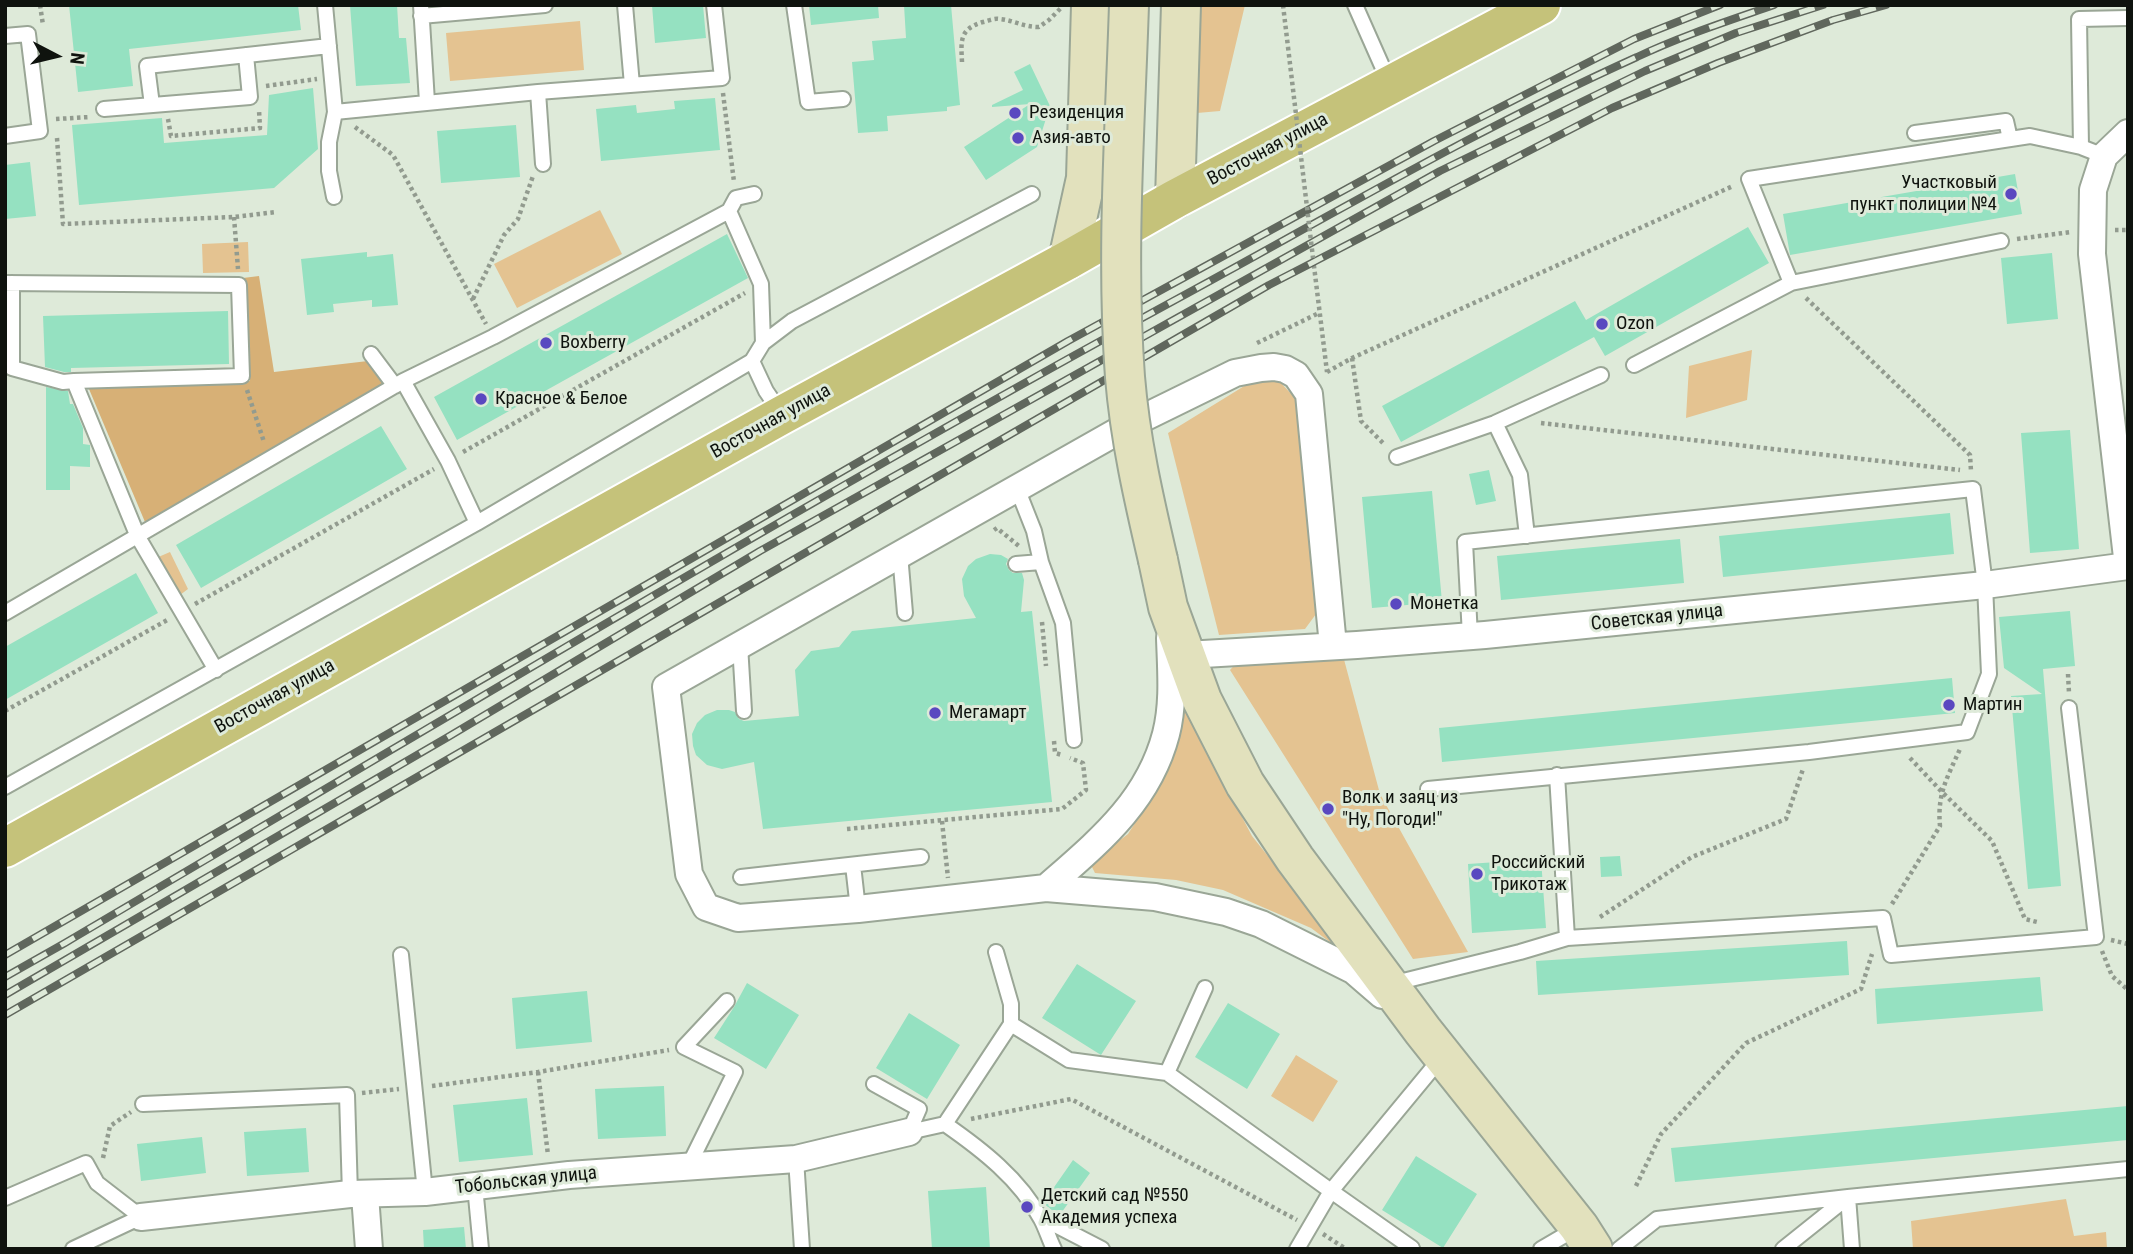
<!DOCTYPE html>
<meta charset="utf-8">
<style>
body{margin:0}
#map{position:relative;width:2133px;height:1254px;overflow:hidden;background:#deead9;font-family:"Roboto Condensed",sans-serif}
canvas{display:block}
.frame{position:absolute;inset:0;border:7px solid #0f130e;pointer-events:none}
.north{position:absolute;left:21px;top:21px;width:70px;height:70px;-webkit-text-stroke:5px #deead9;paint-order:stroke;rotate:97deg;font-size:19px;font-weight:700;line-height:28px;text-align:center;color:#0f130e}
.north::after{content:'';display:block;margin:auto;width:24px;height:32px;background:#0f130e;clip-path:polygon(50% 0,100% 100%,50% 72%,0 100%)}
</style>
<div id="map">
<canvas width="2133" height="1254"></canvas>
<div class="frame"></div>
<div class="north">N</div>
</div>
<script>
const context = document.querySelector('canvas').getContext('2d');
context.lineJoin = 'round';
function fillPath(path, color) {
  context.fillStyle = color;
  context.fill(path, 'evenodd');
}
function trace(path, color, width, dash) {
  context.strokeStyle = color;
  context.lineWidth = width;
  context.lineCap = dash ? 'butt' : 'round';
  context.setLineDash(dash || []);
  context.stroke(path);
}
function label(font, color, halo, rows, align = 'center') {
  context.font = font + ' "Roboto Condensed",sans-serif';
  context.lineWidth = 6;
  context.setLineDash([]);
  context.textBaseline = 'middle';
  context.strokeStyle = halo;
  context.fillStyle = color;
  for (const [text, x, y, turn = 0] of rows) {
    context.save();
    context.translate(x, y);
    context.rotate((+turn || 0) * Math.PI / 180);
    context.textAlign = isNaN(turn) ? turn : align;
    if (halo) context.strokeText(text, 0, 0);
    context.fillText(text, 0, 0);
    context.restore();
  }
}
const green = new Path2D(`
 M1198,5H1245L1220,111L1197,113Z
 M580,21L584,70L450,81L446,33Z
 M600,210L622,254L517,308L494,264Z
 M248,242L249,272L203,273L202,244Z
 M1752,350L1747,400L1686,418L1689,366Z
 M1254,380L1280,382L1296,399L1319,610L1305,629L1219,635L1168,433Z
 M170,552L188,589L176,598L156,558Z
 M1342,652L1380,794L1468,952L1413,959L1230,670L1241,658Z
 M1181,702L1252,836L1346,954L1311,928L1223,890L1176,880L1095,873L1090,863L1128,834L1156,790Z
 M1296,1055L1338,1081L1313,1122L1271,1096Z
 M2066,1199L2074,1236L2106,1232L2107,1249H1913L1911,1221Z`);
const forest = new Path2D(`
 M259,276L274,372L368,361L386,383L145,522L89,389L250,381L243,278Z`);
const building = new Path2D(`
 M69,5H298L301,30L129,49L133,86L78,92Z
 M350,5H397L399,38H406L410,83L356,86Z
 M652,5H703L706,38L655,43Z
 M809,5H878L879,18L811,25Z
 M904,5H951L960,105L947,107V111L887,116L888,131L858,133L852,62L874,60L872,41L906,38Z
 M1030,64L1050,106L1037,147L986,180L964,147L1030,104L992,107V105L1023,90L1014,72Z
 M313,88L318,149L274,188L79,205L72,125L162,118L164,143L267,135L269,95Z
 M715,98L720,150L601,161L596,109L636,105L637,113L675,109L674,101Z
 M516,125L520,177L441,183L437,131Z
 M30,162L36,216L5,219V165Z
 M2015,174L2022,214L1790,255L1783,214Z
 M1748,227L1769,263L1605,356L1594,337L1401,442L1382,406L1575,301L1586,320Z
 M727,234L748,278L457,440L434,397Z
 M367,252V257L393,254L398,305L372,307V300L333,304L334,312L307,315L301,259Z
 M2052,253L2058,319L2007,324L2001,258Z
 M228,311L229,364L71,368V372H64L45,367L43,316Z
 M46,387L68,391L70,404H73L83,428V444L90,445V467L70,466V490H46Z
 M381,426L407,469L201,588L176,545Z
 M2070,430L2079,549L2030,553L2021,433Z
 M1489,470L1496,501L1476,505L1469,474Z
 M1432,491L1442,602L1372,608L1362,497Z
 M1950,513L1954,554L1723,577L1719,536Z
 M1680,539L1684,583L1501,600L1497,556Z
 M990,554L1001,555L1008,559L1006,564L1009,570L1013,573H1022L1024,580L1021,612L1032,611L1052,802L763,829L754,762L722,769L707,765L696,755L693,746L692,734L697,723L705,715L717,710H729L735,712L739,719L744,721L799,716L795,670L811,651L839,647L852,631L976,618L964,596L962,579L968,566L976,559Z
 M136,573L158,613L5,700V647Z
 M2070,611L2075,666L2043,669L2061,886L2028,889L2011,696L2042,694L2004,668L1999,617Z
 M1952,678L1955,713L1442,762L1439,728Z
 M1620,856L1622,876L1601,877L1600,857Z
 M1541,859L1546,928L1472,933L1468,864Z
 M1847,941L1849,975L1538,995L1536,961Z
 M1077,964L1136,1001L1101,1055L1042,1018Z
 M2040,977L2043,1011L1877,1024L1875,989Z
 M747,983L799,1015L766,1069L714,1038L734,1007Z
 M587,991L592,1042L516,1049L512,998Z
 M1228,1003L1280,1034L1247,1089L1195,1057Z
 M909,1013L960,1045L927,1099L876,1068Z
 M664,1086L666,1136L598,1139L595,1089Z
 M527,1098L533,1155L459,1162L453,1105Z
 M2128,1106V1140L1675,1182L1671,1148Z
 M306,1128L309,1172L247,1176L244,1132Z
 M202,1137L206,1173L141,1181L137,1144Z
 M1416,1156L1477,1194L1443,1248L1382,1210Z
 M1073,1160L1090,1173L1059,1216L1043,1203Z
 M986,1187L990,1249H932L928,1191Z
 M464,1227L466,1249H424L423,1230Z`);
const path = new Path2D(`
 M40,5L43,25
 M1283,5L1288,47
 M962,62C961,41 959,29 983,22C988,21 994,18 999,19C1013,20 1023,27 1039,27L1049,20L1061,8
 M266,86L317,79
 M723,93L734,182
 M56,119L90,117
 M168,119L171,136L260,128L259,110
 M355,127L393,155L486,324
 M57,138L63,224L234,217L276,212
 M234,217L238,269
 M2115,230H2128
 M2017,239L2071,232
 M1313,258L1327,372
 M1806,298L1970,455L1971,471
 M473,299L504,235L518,219L533,176
 M1257,343L1319,313
 M1352,358L1361,421L1385,445
 M1327,372L1352,358L1733,186
 M247,390L264,442
 M1541,423L1960,470
 M463,452L745,293
 M994,530L997,528L1020,547
 M195,604L434,469
 M1042,622L1046,666
 M2068,674L2069,693
 M5,711L169,619
 M1054,741L1055,753L1062,755
 M1910,758L1941,791L1992,841L2025,919L2037,922
 M942,821L948,878
 M847,829L1062,809L1086,790L1083,763L1070,758
 M1892,904L1940,826C1937,794 1947,778 1960,749
 M1600,917L1692,857L1786,819L1803,769
 M2111,940L2128,944
 M2102,951L2112,976L2128,990
 M538,1072L548,1155
 M432,1086L538,1072L669,1050
 M362,1093L399,1089
 M971,1119L1071,1099L1297,1220
 M103,1158L110,1126L131,1112
 M1636,1186L1661,1134L1746,1043L1861,989L1872,954
 M1323,1234L1346,1249`);
const lane = new Path2D(`
 M325,5L335,112L329,142V171L334,197
 M421,5L427,102
 M625,5L632,85
 M794,5L808,102L843,99
 M1355,5L1390,84
 M421,16L545,5
 M5,36L28,34L40,131L5,136
 M538,92L543,164
 M152,105L147,66L329,46
 M104,109L250,97L246,55
 M335,112L538,92L722,78L714,5
 M1915,133L2006,121L2010,139
 M2081,147L2079,19L2128,18
 M729,211L761,284L763,343L752,361L766,391L781,413
 M5,283L239,285L242,376L74,381
 M12,283V368L63,382L74,381L138,537L216,670
 M1791,283L1749,179L2030,136L2081,147L2104,156
 M763,343L792,321L1032,194
 M371,354L395,386
 M1634,365L1791,283L2001,241
 M403,381L448,461L477,523
 M1495,423L1520,475L1527,536
 M1397,457L1495,423L1601,375
 M1017,488L1034,531L1041,562L1063,623L1074,740
 M900,554L905,613
 M1016,564L1041,562
 M5,613L403,381L493,337L729,211L736,198L754,194
 M740,645L744,711
 M5,787L477,523L752,361
 M1428,789L1809,752L1967,732L1989,674L1985,585L1973,489L1465,542L1470,636
 M853,865L858,909
 M741,877L921,857
 M1567,938L1883,918L1891,955L2096,937L2069,708
 M996,952L1011,1004V1024
 M401,955L425,1192
 M1391,984L1520,952L1567,938L1557,775
 M1167,1073L1205,988
 M874,1084L919,1109L909,1132
 M143,1104L347,1095L350,1194
 M945,1124C981,1149 1020,1179 1041,1219C1046,1228 1049,1239 1054,1249
 M909,1132L945,1124L1011,1024L1069,1060L1167,1073L1331,1191L1441,1058
 M796,1159L802,1249
 M688,1167L735,1072L684,1047L727,1001
 M475,1186L481,1249
 M5,1198L86,1163L97,1183L141,1217L73,1249
 M1040,1217L1102,1249
 M1297,1249L1331,1191L1412,1248
 M1541,1249L1577,1228
 M1619,1249L1657,1219L1848,1197L2128,1169
 M1783,1249L1848,1197L1852,1249`);
const street = new Path2D(`
 M1333,646L1309,394L1296,375L1285,369L1274,367L1261,368L1235,373L1127,426L666,687L689,874L706,907L738,918L858,909L1046,888L1155,897L1226,912L1261,924L1353,970L1382,995
 M1186,655L1357,645L1485,635L1985,585L2128,566L2092,254L2093,190L2104,156L2128,133
 M1046,888C1097,843 1148,803 1166,734C1174,703 1171,670 1170,638
 M365,1195L369,1249
 M141,1217L350,1194L425,1192L569,1175L796,1159L909,1132`);
const secondary = new Path2D(`
 M1175,199L1181,5
 M1068,260L1086,178L1091,5
 M1158,560L1168,607L1202,700L1245,784L1295,859L1423,1031L1579,1227L1593,1249`);
const primary = new Path2D(`
 M5,848L782,415L1068,260L1175,199L1541,5`);
const rail = new Path2D(`
 M5,955L1068,341L1434,141L1634,39L1720,5
 M5,977L65,943C433,726 800,504 1177,299C1328,217 1479,128 1637,57C1681,36 1728,21 1774,5
 M5,995L448,737L760,551L1440,171L1645,71L1736,33L1823,5
 M5,1015L1269,285L1612,108L1718,63L1833,20L1886,5`);
const pathBridge = new Path2D(`
 M1288,47L1313,258`);
const secondaryBridge = new Path2D(`
 M1129,5C1125,129 1116,254 1125,377C1130,439 1144,500 1158,560`);
const markers = [
 [1015,113,7,"#5a48c0"],
 [1018,138,7,"#5a48c0"],
 [2011,194,7,"#5a48c0"],
 [1602,324,7,"#5a48c0"],
 [546,343,7,"#5a48c0"],
 [481,399,7,"#5a48c0"],
 [1396,604,7,"#5a48c0"],
 [1949,705,7,"#5a48c0"],
 [935,713,7,"#5a48c0"],
 [1328,809,7,"#5a48c0"],
 [1477,874,7,"#5a48c0"],
 [1027,1207,7,"#5a48c0"]
];
const poiNames = [
 ["Резиденция",1029,113],
 ["Азия-авто",1032,138],
 ["Участковый",1997,183,"right"],
 ["пункт полиции №4",1997,205,"right"],
 ["Ozon",1616,324],
 ["Boxberry",560,343],
 ["Красное & Белое",495,399],
 ["Монетка",1410,604],
 ["Мартин",1963,705],
 ["Мегамарт",949,713],
 ["Волк и заяц из",1342,798],
 ["\"Ну, Погоди!\"",1342,820],
 ["Российский",1491,863],
 ["Трикотаж",1491,885],
 ["Детский сад №550",1041,1196],
 ["Академия успеха",1041,1218]
];
const streetNames = [
 ["Восточная улица",1268,150,-28],
 ["Восточная улица",771,422,-29],
 ["Советская улица",1657,618,-6],
 ["Восточная улица",275,697,-29],
 ["Тобольская улица",526,1181,-6]
];
fillPath(green, '#e4c391');
fillPath(forest, '#d7b076');
fillPath(building, '#95e1c1');
trace(lane, '#9aa696', 18);
trace(street, '#9aa696', 30);
trace(secondary, '#9aa696', 42);
trace(primary, '#fff', 42);
trace(path, '#929b8f', 4.5, [3.5, 3.5]);
trace(lane, '#fff', 14);
trace(street, '#fff', 26);
trace(secondary, '#e2e1bd', 38);
trace(primary, '#c5c27a', 38);
trace(rail, '#60675d', 8);
trace(rail, '#deead9', 5, [16]);
trace(secondaryBridge, '#9aa696', 42, []);
trace(pathBridge, '#929b8f', 4.5, [3.5, 3.5]);
trace(secondaryBridge, '#e2e1bd', 38);
for (const [x, y, r, color] of markers) {
  const dot = new Path2D();
  dot.arc(x, y, r, 0, 2 * Math.PI);
  context.fillStyle = color;
  context.fill(dot);
  trace(dot, '#deead9', 2.5);
}
label('19px', '#0f130e', '#deead9', poiNames, 'left');
label('19px', '#0f130e', '#deead9', streetNames);
</script>
